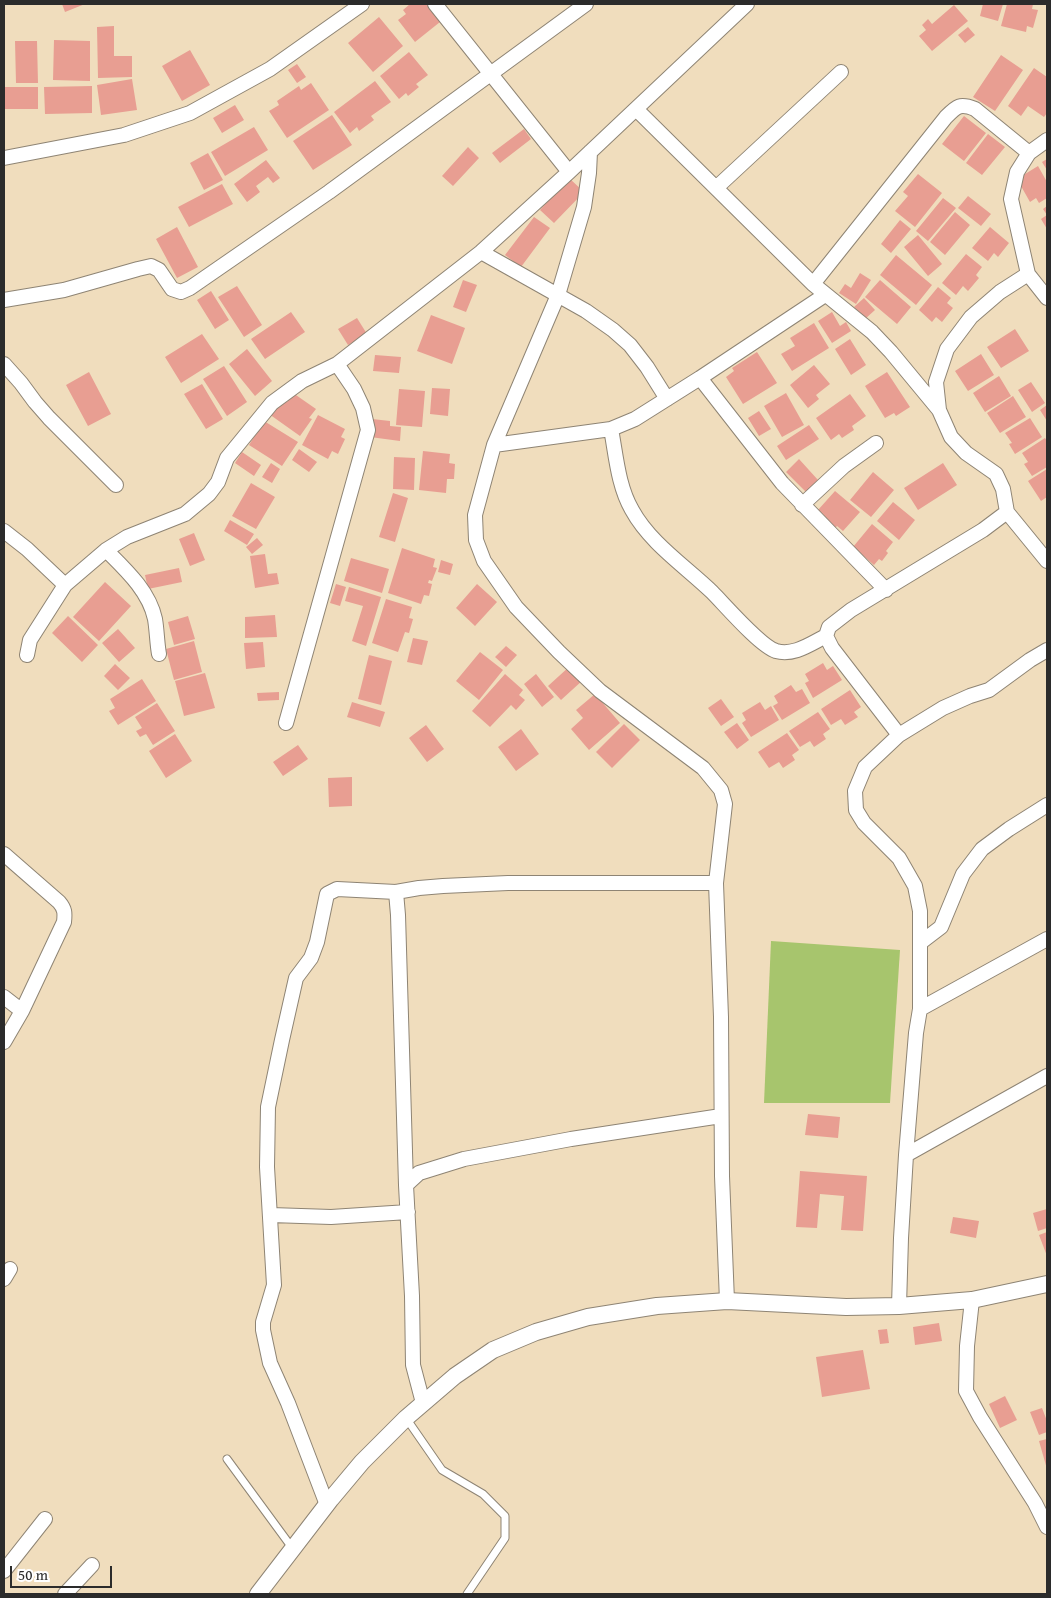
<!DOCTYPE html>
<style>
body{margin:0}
#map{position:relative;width:1051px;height:1598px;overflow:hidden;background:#f0ddbd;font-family:"Gentium Book Plus",serif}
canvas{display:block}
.frame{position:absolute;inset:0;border:5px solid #2b2b2b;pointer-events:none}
.scale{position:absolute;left:10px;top:1566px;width:102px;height:22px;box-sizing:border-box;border:2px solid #2b2b2b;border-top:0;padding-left:6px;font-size:15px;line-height:18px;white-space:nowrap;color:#2b2b2b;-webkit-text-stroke:4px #fff;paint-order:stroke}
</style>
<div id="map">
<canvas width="1051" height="1598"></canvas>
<div class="frame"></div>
<div class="scale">50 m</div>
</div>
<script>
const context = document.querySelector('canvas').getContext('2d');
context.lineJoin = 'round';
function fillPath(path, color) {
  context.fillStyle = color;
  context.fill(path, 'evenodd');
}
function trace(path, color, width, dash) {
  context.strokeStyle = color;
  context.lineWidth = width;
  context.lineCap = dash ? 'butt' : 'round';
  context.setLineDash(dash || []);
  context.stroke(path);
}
const green = new Path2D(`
 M771,941L900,950L890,1103H764Z`);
const building = new Path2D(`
 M62,4H85L65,12Z
 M410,4H433L445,18L415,42L398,20L406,14L403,10Z
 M983,4H1003L998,21L980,16Z
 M1007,4H1033L1032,9L1038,10L1033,28L1027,26L1026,32L1001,26Z
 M954,5L968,21L932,51L919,36L926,30L922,25L928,19L932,24Z
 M379,17L403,46L373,72L348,43Z
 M114,26V56H132V77L98,78L97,27Z
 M968,27L975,35L965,43L958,35Z
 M54,40L90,41V81L53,80Z
 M15,41H37L38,83H16Z
 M190,50L210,85L182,101L162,66Z
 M409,52L428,75L416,84L419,87L408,96L406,93L399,99L380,76Z
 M1001,55L1023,70L995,111L973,97Z
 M297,64L306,77L297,83L288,70Z
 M1034,68L1047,77V113L1044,117L1028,106L1021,116L1008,106Z
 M132,79L137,110L101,115L97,85Z
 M375,81L391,102L371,116L374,120L359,131L357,127L350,133L334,112Z
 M311,83L329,110L287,138L269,111L279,105L277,101L299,86L301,90Z
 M92,86V113L45,114L44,87Z
 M4,87H38V109H4Z
 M235,105L244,120L222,133L213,118Z
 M332,115L352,145L313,170L293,141Z
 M964,116L986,133L964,161L942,144Z
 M254,127L268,150L225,176L211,152Z
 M524,129L531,139L500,163L492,153Z
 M988,134L1005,147L982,175L966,163Z
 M468,147L479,158L453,186L442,176Z
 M208,153L223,180L204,190L190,163Z
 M1047,159V170L1042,162Z
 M266,160L280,178L273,183L268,177L256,186L260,192L247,202L234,184Z
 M1038,166L1047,182V198L1039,203L1036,198L1030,202L1017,179Z
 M918,174L942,193L915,227L895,211L908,196L903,192Z
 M569,178L584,192L554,223L540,210Z
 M222,184L233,204L189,227L178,207Z
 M968,196L991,214L981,226L958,208Z
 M943,198L956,208L928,241L916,231Z
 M1047,206V229L1041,219L1047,215L1043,209Z
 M955,212L970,225L945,255L930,242Z
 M534,217L550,228L521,267L505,255Z
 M900,220L911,229L891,253L881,244Z
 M177,227L198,267L177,278L156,239Z
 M990,227L1009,243L998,257L994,253L988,261L972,248Z
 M918,235L942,264L928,276L904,247Z
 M966,254L982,267L976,275L979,278L968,291L963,286L956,295L942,283Z
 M896,255L932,285L916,305L880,275Z
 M860,273L871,280L856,304L839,293L845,284L851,288Z
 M463,280L477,285L466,312L453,307Z
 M880,280L911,307L897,324L865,297Z
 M237,286L262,325L244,337L218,297Z
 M938,287L951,298L947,303L953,308L942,322L936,317L932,322L919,310Z
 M211,291L229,320L215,329L197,300Z
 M864,298L875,310L865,319L854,307Z
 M291,312L305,332L265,359L251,339Z
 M832,312L840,326L846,322L851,331L832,343L818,321Z
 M431,315L465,328L452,364L417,351Z
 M357,318L367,334L348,345L338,329Z
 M814,323L829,348L792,371L781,354L795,346L790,338Z
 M1015,329L1029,351L1001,368L987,347Z
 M202,334L219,359L181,383L165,357Z
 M850,339L866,365L851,375L835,349Z
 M247,349L272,381L255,396L229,364Z
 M757,352L777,383L743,404L726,377L734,371L732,368Z
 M981,354L994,375L968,391L955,371Z
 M375,355L401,357L399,373L373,371Z
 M814,365L830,384L816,395L819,399L808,408L790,385Z
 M224,366L247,402L227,416L203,379Z
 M89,372L111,414L88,426L66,385Z
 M887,372L910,407L896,416L894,413L885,418L865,386Z
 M999,376L1011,396L985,412L973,393Z
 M1031,382L1045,403L1032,412L1018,390Z
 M202,384L223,419L206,429L184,394Z
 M432,388L450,389L448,416L430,414Z
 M399,389L425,391L422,427L396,425Z
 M293,393L316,409L309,418L312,419L300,436L269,414L281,398L287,402Z
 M786,393L804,425L782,437L764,406Z
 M850,394L866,416L852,426L854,430L842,438L839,434L831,440L816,418Z
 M1013,396L1026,417L1000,433L987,413Z
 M1047,405V421L1040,410Z
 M759,411L771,429L759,436L748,418Z
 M318,415L345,429L341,437L345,439L338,454L332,451L328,459L302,445Z
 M1030,418L1042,437L1015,454L1009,444L1012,443L1005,433Z
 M372,419L390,421V426L401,427L400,441L370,437Z
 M264,421L298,442L282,466L249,445Z
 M809,425L819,439L786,460L777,446Z
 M1045,438L1047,441V467L1032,476L1024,464L1028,462L1022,453Z
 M299,449L317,462L309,472L292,460Z
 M423,451L450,454L449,463L455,464L454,479H447L446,493L419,490Z
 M242,452L261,465L254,476L235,463Z
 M394,457L415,458L414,490L393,489Z
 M799,459L818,480L806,492L786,472Z
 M271,463L280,469L272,483L262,477Z
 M943,463L957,485L918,510L904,488Z
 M1047,469V497L1041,501L1028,481Z
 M873,472L894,490L871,517L850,500Z
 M251,483L275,497L256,529L232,516Z
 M835,491L860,512L843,531L837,526L835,528L822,518L824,515L818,510Z
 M393,493L408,498L395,542L379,537Z
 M893,502L915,520L899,540L877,521Z
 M230,520L254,534L247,545L224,531Z
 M872,524L893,542L886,551L888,553L882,561L879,559L874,565L853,547Z
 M194,533L205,560L190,566L179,539Z
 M257,538L263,545L252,554L246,547Z
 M402,548L435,559L433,567L437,568L432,581L429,580L428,583L432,584L429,596L424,595L421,604L388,593Z
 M265,554L268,574L277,573L279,584L255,588L250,556Z
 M351,558L389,569L382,593L344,581Z
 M441,560L453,564L450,575L438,572Z
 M179,568L182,582L148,589L145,575Z
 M105,582L131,606L99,641L73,617Z
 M336,584L346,587L340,606L330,603Z
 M477,584L497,602L475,626L456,608Z
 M349,587L381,597L366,646L352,641L363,606L345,601Z
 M386,599L412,607L409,618L413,619L409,633L405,632L398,652L372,643Z
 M275,615L277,637L245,638V617Z
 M68,616L98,645L82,662L52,633Z
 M188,616L195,639L174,645L168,622Z
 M118,629L135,648L119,662L102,643Z
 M413,638L428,641L422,665L407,662Z
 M194,641L202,672L174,680L166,649Z
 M263,642L265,667L246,669L244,643Z
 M506,646L517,655L506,667L495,657Z
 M480,652L503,670L479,700L456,681Z
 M369,655L392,661L381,705L358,699Z
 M823,663L827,670L833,666L842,680L813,698L805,683L809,681L805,674Z
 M115,664L130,678L118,690L104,676Z
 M570,666L583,680L561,700L548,686Z
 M205,673L215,708L184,716L175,681Z
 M505,674L523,690L519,695L525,700L516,710L511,705L490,727L472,711Z
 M536,674L554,697L542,707L524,684Z
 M142,679L156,701L118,725L109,711L115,708L110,699Z
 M791,685L796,692L802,689L810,703L782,720L773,706L778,703L774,696Z
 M850,690L861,707L854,712L858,717L845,725L841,719L831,725L821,709Z
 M279,692V700L258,701L257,693Z
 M595,694L620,723L589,750L571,729L583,718L576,710Z
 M721,699L734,717L721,726L708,708Z
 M352,702L385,712L380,727L347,717Z
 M760,702L765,710L771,706L779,720L751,737L742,723L746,720L742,713Z
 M157,703L175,731L153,745L146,734L140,737L136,731L142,728L135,717Z
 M818,712L830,729L823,734L826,739L814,747L810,741L800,747L789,731Z
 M737,723L749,740L737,749L724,732Z
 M624,724L640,740L612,768L596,752Z
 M426,725L444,749L427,762L409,738Z
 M521,729L539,754L516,771L498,747Z
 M787,733L799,750L792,755L795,760L783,768L779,762L769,768L758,752Z
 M175,734L192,761L166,778L149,751Z
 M298,745L308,759L283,776L273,762Z
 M352,777V806L329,807L328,778Z
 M808,1114L840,1117L838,1138L805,1135Z
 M800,1171L867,1176L863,1231L841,1230L844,1196L820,1194L817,1228L796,1227Z
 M1047,1209V1228L1038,1231L1033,1213Z
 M953,1217L979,1221L976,1238L950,1233Z
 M1047,1232V1256L1039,1235Z
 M939,1323L942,1341L915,1345L913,1327Z
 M887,1329L889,1343L880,1344L878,1330Z
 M863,1350L870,1389L822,1397L816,1357Z
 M1005,1396L1017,1420L1000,1428L989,1404Z
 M1042,1408L1047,1421V1432L1039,1435L1030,1412Z
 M1047,1439V1469L1039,1441Z`);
const service = new Path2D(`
 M406,1418L442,1470L483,1494L505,1516V1538L467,1594
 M227,1459L293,1549`);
const minor = new Path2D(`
 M435,4L569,172
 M636,109L813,284L872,332L891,352L939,410
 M1047,140L1029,153L1017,172L1011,199L1028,274L1047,298
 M590,152L589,173L584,207L558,295L494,445L475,515L476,540L484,561L516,607L559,652L600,691L703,768L721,790L725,804L716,883L721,1017L722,1176L727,1301
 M4,158L124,135L190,113L270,69L362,4
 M716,188L841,72
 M481,252L586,311L613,330L630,345L647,367L667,399
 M813,284L946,117C957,106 960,103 975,109L1029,153
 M4,300L64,290L138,269L151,266L159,270L172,289L181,292L190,288L329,192L586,4
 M4,364L21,383L35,402L49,418L116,485
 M700,378L782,483L886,590
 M611,429C616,455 618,486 632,510C650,543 685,566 712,592C725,605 760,646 776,651C794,656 810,644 826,636
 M494,445L611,429L635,419L700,378L825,295
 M802,505L844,466L876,443
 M1007,512L1047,561
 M4,531L27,549L65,585L30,640L27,655
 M106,550C126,570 149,591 155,619C157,631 157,643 159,654
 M65,585L106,550L127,537L185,514L209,494L218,482L227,458L272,403L302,381L337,364L481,252L569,172L747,4
 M286,723L368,430L363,408L354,389L337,364
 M899,735L832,648L826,636L829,627L851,610L983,530L1007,512L1003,489L996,474L966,453L951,437L939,410L936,382L947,349L971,317L1000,292L1028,274
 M4,854L59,902C65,909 65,913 64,922L22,1011L4,1042
 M396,892L398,915L406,1185L412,1296L413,1365L423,1403
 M920,943L941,927L963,874L982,849L1009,829L1047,805
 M4,997L22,1011
 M920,1009L1047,939
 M906,1155L1047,1076
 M406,1185L419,1173L464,1159L571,1139L721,1116
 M271,1215L331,1217L408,1212
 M4,1279L10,1269
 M972,1300L967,1346L966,1391L980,1417L1035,1503L1047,1527
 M899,1306L901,1238L906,1155L916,1033L920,1009V911L915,886L899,858L864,823L856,810L855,791L865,767L899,735L943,708L970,696L989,690L1030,660L1047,650
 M327,1505L288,1403L270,1363L263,1330V1322L274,1285L267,1167L268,1107L282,1040L296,978L311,958L317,942L327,894L337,889L396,892L419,888L443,886L508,883H716
 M4,1571L45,1519
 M65,1594L92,1565`);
const tertiary = new Path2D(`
 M258,1594L331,1499L362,1462L406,1418L455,1376L493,1350L536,1332L588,1317L657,1306L727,1301L846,1307L899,1306L972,1300L1047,1284`);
fillPath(green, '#a7c56d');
fillPath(building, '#e89e92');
trace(service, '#8e8474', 9);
trace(minor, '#8e8474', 16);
trace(tertiary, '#8e8474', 18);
trace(service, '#fff', 7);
trace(minor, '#fff', 14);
trace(tertiary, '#fff', 16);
</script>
